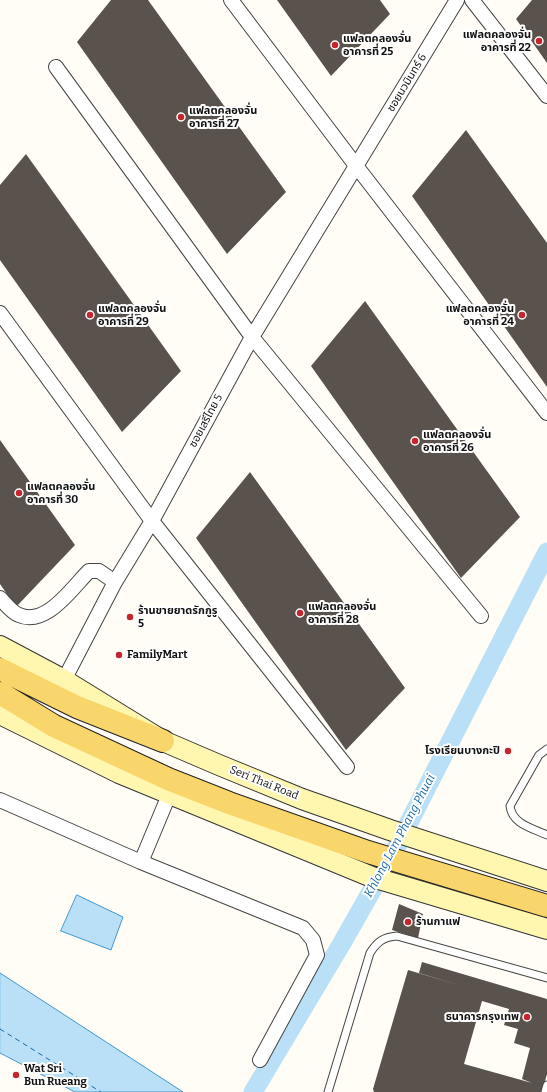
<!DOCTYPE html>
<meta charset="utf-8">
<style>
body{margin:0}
canvas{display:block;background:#fffdf5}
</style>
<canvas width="547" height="1092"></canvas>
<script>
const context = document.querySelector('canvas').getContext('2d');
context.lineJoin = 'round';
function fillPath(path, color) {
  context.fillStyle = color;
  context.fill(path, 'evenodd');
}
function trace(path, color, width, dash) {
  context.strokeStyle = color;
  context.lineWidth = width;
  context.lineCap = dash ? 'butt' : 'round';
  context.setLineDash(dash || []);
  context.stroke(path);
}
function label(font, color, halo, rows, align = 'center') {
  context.font = font + ' Bitter,"Noto Sans Thai",serif';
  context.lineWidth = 4;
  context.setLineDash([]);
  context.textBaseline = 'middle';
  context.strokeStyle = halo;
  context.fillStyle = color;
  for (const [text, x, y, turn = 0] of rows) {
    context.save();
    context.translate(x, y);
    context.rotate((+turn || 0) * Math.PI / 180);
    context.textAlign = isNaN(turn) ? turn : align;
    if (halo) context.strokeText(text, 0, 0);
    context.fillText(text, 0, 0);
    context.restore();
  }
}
const water = new Path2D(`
 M77,895L123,917L111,950L61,931Z
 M0,973L183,1092H75L0,1053Z`);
const canal = new Path2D(`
 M253,1092L342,943L397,846L547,552`);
const ferry = new Path2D(`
 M0,1029L101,1092`);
const building = new Path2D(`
 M111,0H148L286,192L227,254L77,42Z
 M277,0H380L390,14L331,76Z
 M532,0H547V63L516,19Z
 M466,130L547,243V387L412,196Z
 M26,154L181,371L122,432L0,260V185Z
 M365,301L520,517L461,578L311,366Z
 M0,440L75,545L16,607L0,584Z
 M250,472L405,688L346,750L196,538Z
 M399,904L423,914L418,938L392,930Z
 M422,962L547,999V1074L542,1092H374L373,1089L408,970L462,986L419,973ZM482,1001L509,1009L504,1025L518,1029L514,1043L530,1048L522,1079L532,1083L464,1064Z`);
const service = new Path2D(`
 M547,749L539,755L510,806C512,824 532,828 547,835
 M328,1092L370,953C377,942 383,937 397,936L547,978
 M545,1092L547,1085`);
const minor = new Path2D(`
 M231,0L357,167L547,413
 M472,0L547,96
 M56,67L252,337L481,616
 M0,313L152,521L347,767
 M0,598C6,604 11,612 19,615C46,627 72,588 89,571H99L115,582
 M64,680L115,582L152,521L252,337L457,0
 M0,800L141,862L303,928L313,940L317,955L260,1060
 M141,862L169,795`);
const secondary = new Path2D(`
 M0,646L64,680L163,741L219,765L302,799L390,830L547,881
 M0,714L119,773L372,877L547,929`);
const primary = new Path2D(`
 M0,669L77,707L163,741
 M0,693L54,726L168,779L229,803L368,852L547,906`);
const markers = [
 [539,41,4,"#c4262e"],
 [335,45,4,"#c4262e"],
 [181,117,4,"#c4262e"],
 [90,315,4,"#c4262e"],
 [522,315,4,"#c4262e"],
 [415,441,4,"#c4262e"],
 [19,493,4,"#c4262e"],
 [300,613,4,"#c4262e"],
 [130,617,4,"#c4262e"],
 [119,655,4,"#c4262e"],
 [508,751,4,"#c4262e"],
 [408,922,4,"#c4262e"],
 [527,1017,4,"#c4262e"],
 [16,1075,4,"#c4262e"]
];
const poiNames = [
 ["แฟลตคลองจั่น",531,35,"right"],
 ["อาคารที่ 22",531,48,"right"],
 ["แฟลตคลองจั่น",343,39],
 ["อาคารที่ 25",343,52],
 ["แฟลตคลองจั่น",189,111],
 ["อาคารที่ 27",189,124],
 ["แฟลตคลองจั่น",98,309],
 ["อาคารที่ 29",98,322],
 ["แฟลตคลองจั่น",514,309,"right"],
 ["อาคารที่ 24",514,322,"right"],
 ["แฟลตคลองจั่น",423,435],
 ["อาคารที่ 26",423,448],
 ["แฟลตคลองจั่น",27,487],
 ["อาคารที่ 30",27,500],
 ["แฟลตคลองจั่น",308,607],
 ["อาคารที่ 28",308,620],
 ["ร้านขายยาดรักกูรู",138,611],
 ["5",138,624],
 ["FamilyMart",127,655],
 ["โรงเรียนบางกะปิ",500,751,"right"],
 ["ร้านกาแฟ",416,922],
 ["ธนาคารกรุงเทพ",519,1017,"right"],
 ["Wat Sri",24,1069],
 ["Bun Rueang",24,1082]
];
const streetNames = [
 ["ซอยนวมินทร์ 6",407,83,-59],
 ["ซอยเสรีไทย 5",206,421,-62],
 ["Seri Thai Road",264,783,22]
];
const waterNames = [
 ["Khlong Lam Phang Phuai",400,836,-62]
];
fillPath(water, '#b9e0f7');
trace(water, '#3f96cf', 1);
trace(canal, '#b9e0f7', 19);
trace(ferry, '#1768a6', 1, [5, 4]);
fillPath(building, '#5a524d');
trace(service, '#444', 9);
trace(minor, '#444', 16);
trace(secondary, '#333', 22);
trace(primary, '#222', 24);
trace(service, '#fff', 7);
trace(minor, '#fff', 14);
trace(secondary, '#fff6b0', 20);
trace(primary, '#f9d66b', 22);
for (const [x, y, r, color] of markers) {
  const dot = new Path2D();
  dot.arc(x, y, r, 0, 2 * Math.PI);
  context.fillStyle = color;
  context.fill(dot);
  trace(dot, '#fff', 1.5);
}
label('bold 11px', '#111', '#fff', poiNames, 'left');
label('11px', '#111', '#fff', streetNames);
label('italic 12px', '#1768a6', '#fff', waterNames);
</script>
